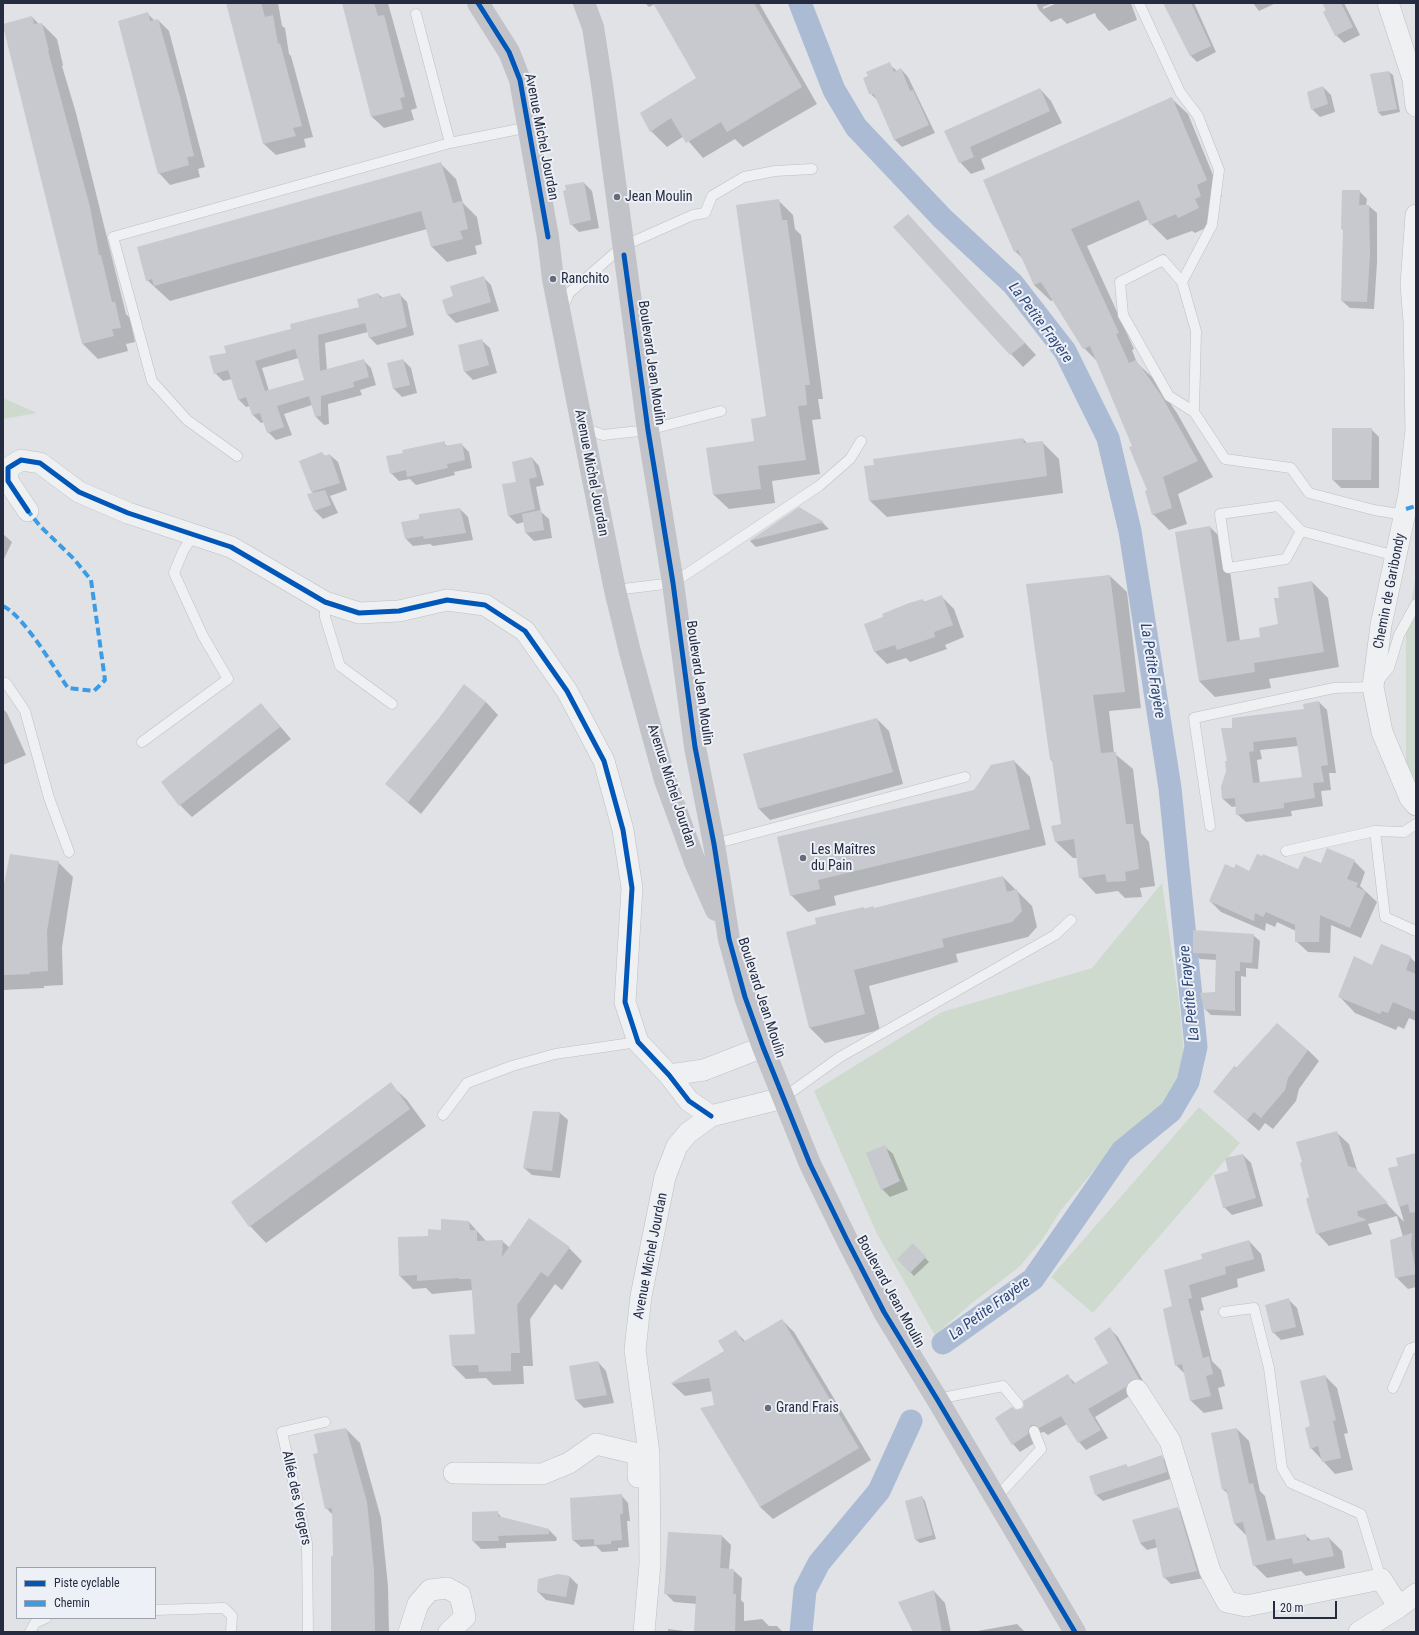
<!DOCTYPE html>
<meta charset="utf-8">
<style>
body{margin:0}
#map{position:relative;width:1419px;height:1635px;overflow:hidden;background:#e0e2e6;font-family:"Roboto Condensed",sans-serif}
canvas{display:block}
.frame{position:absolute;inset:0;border:4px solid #252c41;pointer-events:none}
.legend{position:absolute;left:16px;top:1567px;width:140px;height:52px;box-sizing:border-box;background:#edf0f6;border:1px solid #9da2ae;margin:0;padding:5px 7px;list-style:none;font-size:12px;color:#252c41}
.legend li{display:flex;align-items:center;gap:8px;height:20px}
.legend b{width:20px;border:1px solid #9da2ae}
.scale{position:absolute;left:1273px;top:1601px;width:64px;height:18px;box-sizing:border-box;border:2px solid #252c41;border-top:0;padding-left:5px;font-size:12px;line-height:14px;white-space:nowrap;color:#252c41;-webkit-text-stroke:3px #edf0f6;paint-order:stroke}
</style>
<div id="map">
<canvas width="1419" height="1635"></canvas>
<div class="frame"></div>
<ul class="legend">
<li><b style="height:5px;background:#0057b8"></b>Piste cyclable</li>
<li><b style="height:5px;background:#3c9ce3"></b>Chemin</li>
</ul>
<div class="scale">20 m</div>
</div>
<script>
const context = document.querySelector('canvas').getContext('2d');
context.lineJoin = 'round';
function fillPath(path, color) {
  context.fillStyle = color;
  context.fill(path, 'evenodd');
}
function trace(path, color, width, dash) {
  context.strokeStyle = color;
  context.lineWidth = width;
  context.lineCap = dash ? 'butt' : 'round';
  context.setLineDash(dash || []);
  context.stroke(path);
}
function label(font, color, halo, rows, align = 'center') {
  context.font = font + ' "Roboto Condensed",sans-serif';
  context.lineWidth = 4;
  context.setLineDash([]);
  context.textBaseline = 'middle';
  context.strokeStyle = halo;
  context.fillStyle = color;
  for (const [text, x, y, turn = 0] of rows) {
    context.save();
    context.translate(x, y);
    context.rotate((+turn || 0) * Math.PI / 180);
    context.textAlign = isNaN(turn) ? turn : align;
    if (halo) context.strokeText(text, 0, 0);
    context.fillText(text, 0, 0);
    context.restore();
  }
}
const green = new Path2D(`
 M3,398L37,413L3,419Z
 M1416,574V781L1406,769V635Z
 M1162,883L1179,1002L1185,1063L1181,1086L1162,1107L1115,1145L1061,1210L1042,1240L1019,1267L972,1303L935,1335L877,1234L814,1091L942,1012L1092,968Z
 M1199,1107L1240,1143L1093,1313L1051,1277Z`);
const shadow = new Path2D(`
 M227,3H278L282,26L285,28L289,54L291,56L313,137L304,139L306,147L276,155L264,144Z
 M343,3H388L417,108L411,110L414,120L384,128L372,117Z
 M645,3H759L817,104L743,147L735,139L703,158L684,136L667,147L651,131L697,78L655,4L649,7Z
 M1036,3H1053L1043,7V9L1055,4V3H1131L1137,20L1109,31L1097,18L1095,13L1067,24L1061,18L1051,22L1039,10Z
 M1164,3H1194L1216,52L1197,62L1191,56Z
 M1253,3H1276L1259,11Z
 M1323,3H1344L1360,35L1344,43L1336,35Z
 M148,14L155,21L158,20L169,31L205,167L198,169L200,177L170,185L159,173Z
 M32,17L39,24H42L57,39L63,65L62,66L76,113L126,314L130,318L135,342L126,344L128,351L98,359L83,344L4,25Z
 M889,64L897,71L901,69L908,77L935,133L902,147L895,140L878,101L870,93Z
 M1389,72L1393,75L1400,112L1382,116L1378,112L1371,74Z
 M1323,87L1331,95L1335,112L1320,117L1312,109Z
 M1040,89L1051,101L1062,123L981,159L985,169L971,174L960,162L945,132Z
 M1171,98L1188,114L1222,197L1212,201L1214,224L1195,233L1192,231L1167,240L1151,224L1149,219L1087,246L1134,349L1132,350L1137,363L1152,377L1177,413L1213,477L1178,494L1187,524L1169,530L1153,514L1148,491L1133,447L1098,362L1084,348L1053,300L1051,301L1034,285L1023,259L1015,251Z
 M441,164L456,179L463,203L477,217L482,244L475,246L477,254L447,262L432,247L427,229L170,301L147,280Z
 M584,183L592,191L599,228L579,232L571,224Z
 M1359,191L1367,199L1366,206H1369L1377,213V263L1374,309L1350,308L1342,301L1344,231L1342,229Z
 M778,200L793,215L795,229L801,235L823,399H818L821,419L812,420L820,474L772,481L775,503L729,509L714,495L708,448L755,442L767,417Z
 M895,228H920L1036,355L1023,367Z
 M483,277L491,285L499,311L456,323L448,315L444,300L454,297Z
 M378,294L383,298L399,294L407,302L414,335L377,345L369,337L368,332L325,343L327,370L363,360L371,368L376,385L360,390L362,395L328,404L329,424L324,425L316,417L312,405L284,414L292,435L276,440L268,432L264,422L261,423L253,415L250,406L246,407L238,399L232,379L223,381L215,373L227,353L292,329L361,308ZM299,358L306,381L269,391L262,368Z
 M481,340L490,348L497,373L473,380L465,372Z
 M403,360L411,368L417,393L402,397L394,389L388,364Z
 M1371,429L1379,437V488H1341L1333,480Z
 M1023,439L1028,444L1042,442L1059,459L1063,493L887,517L870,501L865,467Z
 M444,443L448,447L461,444L469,452L472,468L454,472L455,475L416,485L410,479L399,481L391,473L404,453Z
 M322,453L326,457L330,455L338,462L347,490L330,496L338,513L323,519L315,511L314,494L312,492Z
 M532,458L539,466L544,485L536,487L541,512L549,519L552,538L534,541L526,533L524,522L517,524L509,516L503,485L517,482Z
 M799,508L823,523L829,529L756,547L750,541Z
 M460,509L468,517L473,540L433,546L430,544L413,546L406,539Z
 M1210,527L1226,543L1240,641L1261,638L1279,625L1280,598L1312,582L1328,598L1339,667L1269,679L1271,688L1215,697L1199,681Z
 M3,534L12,542L3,561Z
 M1110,576L1127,592L1141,708L1109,711L1114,753L1133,769L1141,833L1149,842L1155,886L1140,888L1142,897L1125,898L1118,891L1096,894L1080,877L1077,858H1073L1056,842L1063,825L1054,763L1051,760L1027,585Z
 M942,597L954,609L964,637L945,645L947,649L910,662L906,658L887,664L875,652L865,625L922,600L925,602Z
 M464,686L486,702L498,715L421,814L386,784L440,719Z
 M1319,702L1327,710L1336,773H1329L1331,790L1321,791L1323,806L1291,811L1292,816L1246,822L1237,814V806L1232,807L1223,799L1222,787L1227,771L1233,729L1305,710ZM1298,746L1303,778L1260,783L1257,760L1262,759L1260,750Z
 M261,704L291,739L192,817L180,805Z
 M3,709L7,713L26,755L3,765Z
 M877,719L889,731L903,784L770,820L759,809L744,754Z
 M1014,761L1030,777L1046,845L834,896L836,905L808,912L791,895L778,837L975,791Z
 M1354,861L1365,872L1360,886L1377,902L1361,938L1331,925L1330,953L1308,952L1296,941V931L1277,922L1275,927L1266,923L1265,931L1221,912L1210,901L1235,869L1249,872L1299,870L1322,864Z
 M58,862L73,877L62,947L63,985L44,986V988L3,990V895Z
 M1003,877L1032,906L1037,927L1028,937L956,954L958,962L869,986L880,1030L825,1043L810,1028L817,925L863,908L865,909H874Z
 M1253,935L1260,941L1258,969L1246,968V977L1241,976V1016L1211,1015L1205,1009L1216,993L1217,960L1200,959L1194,953Z
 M1410,957L1416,963V1021L1409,1018L1404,1029L1398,1026L1396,1030L1355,1013L1339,996L1373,966Z
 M1308,1050L1319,1061L1299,1089L1296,1101L1273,1129L1265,1123L1259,1131L1214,1092L1235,1067L1237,1068Z
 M390,1084L407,1100L426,1126L266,1243L250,1226L232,1202Z
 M534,1112L560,1113L568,1120L560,1178L532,1175L524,1168Z
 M1336,1132L1349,1144L1358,1173L1404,1222L1389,1169L1399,1167L1416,1154V1287L1408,1289L1396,1277L1403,1237L1397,1216L1368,1224L1372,1234L1329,1246L1317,1233L1311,1198Z
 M884,1146L893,1154L908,1190L890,1197L882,1189Z
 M1243,1155L1251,1163L1263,1206L1232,1215L1224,1207Z
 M469,1222L487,1242L502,1241L510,1248H569L582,1261L562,1290L555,1284L530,1319L533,1366H523L524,1384L493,1385L486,1378L466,1379L453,1366L476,1335L473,1290L432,1294L426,1288L413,1289L400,1276L429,1237L442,1231Z
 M1249,1241L1261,1254L1265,1271L1237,1279L1238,1287L1201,1298L1204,1310L1200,1311L1212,1361L1221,1370L1225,1386L1218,1388L1223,1409L1204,1413L1191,1401L1185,1374L1176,1365L1173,1307L1204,1260Z
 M913,1245L929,1262L914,1276L898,1259Z
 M1289,1300L1297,1308L1304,1335L1281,1340L1273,1332Z
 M782,1320L794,1332L871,1460L773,1519L760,1507L715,1406L713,1391L685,1396L672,1384L726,1352L736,1332L746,1342Z
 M1110,1329L1118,1337L1146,1386L1095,1417L1108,1438L1086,1450L1079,1442L1067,1424L1048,1435L1044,1432L1039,1433L1036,1442L1020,1452L1013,1444L1016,1411L1022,1410L1068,1376L1076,1384L1110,1364Z
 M598,1362L606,1371L614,1403L584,1408L576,1400L570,1367Z
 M1325,1376L1337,1388L1348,1433L1344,1434L1353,1470L1335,1474L1311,1448V1427Z
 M346,1429L360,1443L381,1518L388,1586L389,1632H333V1515L326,1508L320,1454Z
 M1237,1429L1249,1441L1260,1491L1265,1496L1276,1541L1305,1535L1312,1541L1329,1538L1342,1551L1345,1568L1306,1576L1301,1571L1267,1578L1254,1565L1247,1536L1235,1524L1229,1495L1223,1489Z
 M1162,1457L1168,1463L1173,1478L1103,1501L1096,1495Z
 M621,1495L628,1503L630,1521H627L629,1547L618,1548V1551L602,1552L596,1546L581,1547L573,1540Z
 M922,1497L925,1501L936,1539L920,1543L916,1540Z
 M1177,1508L1184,1515L1204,1578L1171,1584L1164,1577L1158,1547L1147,1550L1140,1543Z
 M497,1512L503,1519L549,1530L557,1538L556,1541L506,1543V1548L481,1549L473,1541V1513Z
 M669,1533L722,1536L731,1545L729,1569L733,1570L742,1578L741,1600L744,1603V1621L762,1619L769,1626H777L783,1632H695L697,1604L674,1602L665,1593Z
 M570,1577L578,1585L574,1605L546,1600L538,1592Z
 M934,1591L945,1603L951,1632H923Z
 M1017,1624L1025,1632H972Z
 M668,1629L692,1632H668Z
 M207,1631L208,1632H162Z`);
const canal = new Path2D(`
 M800,3L834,90L856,127L942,218L1013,284L1065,351L1108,438L1130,531L1170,788L1196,1047L1188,1082L1171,1111L1122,1151L1033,1279L943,1343
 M801,1632L805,1590L819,1563L879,1491L911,1421`);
const building = new Path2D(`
 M226,3H261L265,17L273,15L278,44L280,43L302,126L293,128L296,136L263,144Z
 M342,3H374L378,16L384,15L405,97L400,98L403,109L371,117Z
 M653,3H754L802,87L727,132L721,122L686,143L671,118L650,132L640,113L696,78Z
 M1163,3H1191L1211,46L1190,56Z
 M1322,3H1341L1353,27L1335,36L1323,12L1326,10Z
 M148,12L150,21L158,19L180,97L194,156L187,157L189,165L158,174L118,21Z
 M32,16L34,24L42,23L49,51H48L90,207L99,255H101L112,302H115L121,328L112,329L114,336L82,344L3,26V24Z
 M890,62L894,72L901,68L910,91L913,90L929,125L894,140L874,94H869L863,78L868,76L866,72Z
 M1389,71L1397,109L1378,112L1370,74Z
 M1323,86L1328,104L1311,110L1307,92Z
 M1040,88L1050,111L970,147L974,157L959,163L944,131Z
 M1172,97L1207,180L1197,185L1201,196L1195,199L1199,208L1178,218L1176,214L1150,225L1139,200L1071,229L1119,333L1116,334L1129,363L1136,360L1161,395L1198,461L1163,477L1172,508L1152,515L1145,491L1147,490L1129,447L1132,446L1090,346L1083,349L1041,282L1034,285L1018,250L1014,252L983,180Z
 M441,162L453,203L462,201L468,229L460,231L463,239L431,247L421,211L154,286L152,279L146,281L137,247Z
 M584,182L591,220L570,225L563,191L566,190L565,185Z
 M1342,190H1360L1359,205H1369L1370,255L1367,302L1341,301L1343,229H1341Z
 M779,199L782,220H787L810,385H805L807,405L798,406L806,460L758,466L761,489L713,495L706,448L754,441L751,419L766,416L736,205Z
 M908,214L1025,343L1010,355L893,227Z
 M484,276L491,302L447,315L442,300L453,296L450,286Z
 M378,293L380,298L400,293L407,327L369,338L365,323L318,335L320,371L364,359L369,377L353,382L354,387L321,396V416L315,417L309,396L277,406L284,427L267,433L260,413L252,415L246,397L238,400L228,370L214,374L209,356L226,353L224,346L291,329L290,324L359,307L357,299ZM295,349L304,380L265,391L255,361Z
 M482,339L489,365L464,372L458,345Z
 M403,359L410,385L393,389L387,363Z
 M1332,428H1372L1371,480H1332Z
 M1023,438L1024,443L1043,441L1047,476L869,501L864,466L874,465L873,459Z
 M445,441V446L462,443L465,460L447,464L448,468L407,477L406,470L390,474L386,456L403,453L402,450Z
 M322,452L324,456L330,454L340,483L311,492L299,461Z
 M532,457L537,477L529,479L535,509L508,516L502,484L516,482L512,462Z
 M325,490L331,505L314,511L307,494Z
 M799,507L824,522L749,541Z
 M460,508L466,533L424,539L423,536L405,539L401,522L419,519V514Z
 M541,510L544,530L525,533L522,514Z
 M1210,526L1227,642L1260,637L1259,628L1278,624L1274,598H1279L1278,587L1312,581L1324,652L1254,663L1255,672L1199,681L1175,532Z
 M1110,575L1125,692L1093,695L1101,753L1116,752L1126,824H1133L1139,869L1125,872L1126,881L1107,882L1105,874L1079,878L1074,839L1055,842L1051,826L1061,824L1052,760H1050L1026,584Z
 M942,595L953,625L934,632L935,637L897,650L895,645L874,652L864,624L883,617L882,614L909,603L923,599V602Z
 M464,684L486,702L408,802L385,784L439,718Z
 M1319,701L1328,765L1321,766L1324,782L1313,783L1315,798L1284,803V808L1236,815L1235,798L1222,799L1221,787L1226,771L1225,761H1227L1221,728H1232V718L1304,709L1303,704ZM1296,737L1302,777L1253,783L1249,752L1254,751L1253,742Z
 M261,703L280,727L179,806L161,782Z
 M877,718L893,772L758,809L743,754Z
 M1014,760L1030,829L818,880L820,889L790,896L777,837L974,790L991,765Z
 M1327,848L1355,860L1347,879L1358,883L1356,887L1366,891L1350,928L1320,915L1319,942H1295V925L1266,912L1263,917L1255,913L1254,921L1209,901L1225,864L1234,868L1236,864L1249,871L1257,854L1262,856L1263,854L1298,869L1304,856L1321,863Z
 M10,854L59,861L47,931L48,971L30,972V974L3,975V889Z
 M1003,876L1007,892L1017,889L1022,911L1012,922L942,939L944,947L854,970L865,1014L809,1028L786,932L816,924L815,918L864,907V909L873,906L874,908Z
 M1193,930L1254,934L1252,963L1240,962V971H1235V1011L1204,1009L1200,993L1215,992L1216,954L1193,953Z
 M1381,944L1411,956L1406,970L1416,974V1012L1393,1002L1388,1013L1382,1011L1380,1014L1338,997L1354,956L1372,965Z
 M1277,1023L1308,1050L1288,1078L1285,1090L1261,1118L1254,1112L1247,1120L1213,1092L1235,1065V1069Z
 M391,1082L410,1109L249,1227L231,1202Z
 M533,1111L560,1112L552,1171L523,1168Z
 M1337,1131L1348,1166L1355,1168L1388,1203L1357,1211L1358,1216L1367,1220L1316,1234L1306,1199L1309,1197L1300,1163L1302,1162L1296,1142Z
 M885,1145L900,1181L881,1190L866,1153Z
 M1416,1153V1212L1410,1213L1408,1204L1399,1207L1388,1168L1398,1166L1396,1158Z
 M1243,1154L1256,1198L1223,1208L1214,1175L1228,1171L1225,1158Z
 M529,1218L570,1247L548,1277L541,1272L517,1305L520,1353H511V1371L479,1372L478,1365L452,1366L449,1335L475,1334L471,1279H459V1278L417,1281V1275L399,1276L398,1237L428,1236V1229L441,1230V1219L469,1221L470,1230H477V1241L503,1240L502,1257Z
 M1412,1233L1411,1245L1416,1274L1395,1278L1390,1240Z
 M1249,1240L1254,1259L1225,1267L1226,1274L1189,1285L1192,1298L1188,1299L1203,1358L1209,1356L1213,1374L1206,1376L1211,1396L1190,1401L1182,1364L1175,1366L1165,1319L1163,1309L1172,1306L1164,1270L1202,1259L1201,1254Z
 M913,1243L926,1257L910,1273L897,1259Z
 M1289,1298L1296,1327L1272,1333L1265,1305Z
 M782,1319L859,1448L760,1507L700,1408L714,1405L709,1378L672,1384L671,1383L724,1351L718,1341L736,1330L743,1342Z
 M1110,1327L1139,1379L1131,1380L1126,1387L1088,1409L1101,1430L1078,1443L1061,1416L1039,1428L1035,1425H1031L1028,1430V1434L1012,1445L995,1418L1012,1407L1016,1410L1022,1409L1024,1406L1023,1401L1068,1374L1073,1384L1108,1363L1094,1338Z
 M598,1361L607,1395L575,1400L569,1366Z
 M1325,1375L1336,1420L1333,1421L1341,1458L1322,1462L1318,1446L1310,1449L1305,1428L1310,1426L1300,1381Z
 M346,1428L367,1502L374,1571L375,1632H331V1556H333L332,1508L325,1509L313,1454L318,1453L314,1434Z
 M1237,1428L1249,1484L1253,1483L1267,1541L1306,1534L1307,1541L1329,1537L1334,1556L1293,1564L1292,1558L1253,1566L1243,1522L1234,1524L1226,1489L1222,1490L1211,1433Z
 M1162,1455L1167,1472L1095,1495L1089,1476L1126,1464L1128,1467Z
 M622,1494L623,1514H620L622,1540L611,1541V1544L594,1545V1539L572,1540L570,1498Z
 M922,1496L933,1535L915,1540L905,1501Z
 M1178,1507L1197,1571L1163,1578L1155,1539L1140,1543L1132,1520Z
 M498,1511V1516L549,1529V1534L498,1536L499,1541H472V1512Z
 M668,1532L722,1535L720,1568L734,1569L733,1594H736L735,1632H694L696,1596L664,1594Z
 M558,1574L570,1576L566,1597L537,1592L538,1579Z
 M934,1590L942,1632H913L898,1602Z`);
const service = new Path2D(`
 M1139,3L1180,92L1198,116L1219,170L1212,225L1182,282
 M416,14L450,143
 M563,308L569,293L623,246L693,215L705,213L712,196L744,177L775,171L812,169
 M1194,412L1169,396L1123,315L1120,282L1163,260L1182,282L1196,331L1194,412L1225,459L1291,468L1309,493L1374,510L1405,515
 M584,428L603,435L648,430L721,411
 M237,456L187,420L152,381L113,237L450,143L529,127
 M1301,531L1286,559L1228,568L1220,514L1278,506L1301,531L1396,556
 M615,590L673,583L819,486L850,459L861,441
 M325,602V617L340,666L392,704
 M3,683H6L25,711L49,798L69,852
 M142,742L228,679L203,636L174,573L183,551L194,534
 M1210,826L1194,718L1334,688L1373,687L1389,668L1399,635L1416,604
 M1375,831L1385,917L1416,931
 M714,844L965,777
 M1286,851L1375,831L1404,832L1416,824
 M783,1098L840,1057L1055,935L1071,920
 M443,1115L467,1083L512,1066L555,1054L638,1042
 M1224,1312L1254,1308L1269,1368L1282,1468L1291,1483L1361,1514L1381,1579
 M1393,1388L1410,1349L1416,1347
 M937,1399L1003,1386L1018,1404
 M996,1498L1041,1449L1034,1431
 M155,1610L224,1608L232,1616L231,1632
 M30,1632L35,1623L46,1618
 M308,1632L307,1543L282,1432L325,1422`);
const minor = new Path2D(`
 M1388,3L1413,79L1416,106
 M1416,316L1414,321L1416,430L1409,494L1381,625L1373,687L1382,732L1410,798L1416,805
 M1414,321L1411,285L1416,215
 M28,511L8,481V468L21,460L40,463L79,492L128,513L231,547L325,602L359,613L399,611L447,600L485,605L525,631L567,691L604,761L623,830L632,888L625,1002L638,1042L669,1075L689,1101L711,1116
 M669,1075L704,1070L763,1047
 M1137,1390L1170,1441L1210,1571L1227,1602L1246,1606L1381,1579L1399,1607
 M454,1473L542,1474L569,1463L596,1444L638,1454V1477
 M409,1632L418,1604L430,1590L447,1588L460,1595L465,1617L449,1632
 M644,1632L650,1564L649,1453L635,1350L641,1296L665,1177L677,1146L688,1133L711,1116L783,1098
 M1359,1632L1399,1607L1416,1594`);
const secondary = new Path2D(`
 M478,3L509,52L520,80L548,237L553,279L615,590L630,652L665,780L695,862L716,910
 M584,3L593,27L602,85L648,430L673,583L695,747L714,844L729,939L745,997L763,1047L810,1164L847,1240L884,1312L937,1399L1075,1632`);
const quiet = new Path2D(`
 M1406,509L1416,506
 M3,606C24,616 54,668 68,688L94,691L105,680L91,580L74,559L40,526L28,511`);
const cycleway = new Path2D(`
 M478,3L509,52L520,80L548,237
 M624,255L648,430L673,583L695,747L714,844L729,939L745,997L763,1047L810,1164L847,1240L884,1312L937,1399L1075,1632
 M28,511L8,481V468L21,460L40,463L79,492L128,513L231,547L325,602L359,613L399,611L447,600L485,605L525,631L567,691L604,761L623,830L632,888L625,1002L638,1042L669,1075L689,1101L711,1116`);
const markers = [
 [617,197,4,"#666c7b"],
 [553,279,4,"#666c7b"],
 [803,858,4,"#666c7b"],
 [768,1408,4,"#666c7b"]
];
const streetNames = [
 ["Avenue Michel Jourdan",541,137,79],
 ["Boulevard Jean Moulin",651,363,82],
 ["Avenue Michel Jourdan",591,473,79],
 ["Chemin de Garibondy",1390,591,-79],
 ["Boulevard Jean Moulin",699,683,82],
 ["Avenue Michel Jourdan",671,786,72],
 ["Boulevard Jean Moulin",761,998,72],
 ["Avenue Michel Jourdan",651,1256,-79],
 ["Boulevard Jean Moulin",890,1292,61],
 ["Allée des Vergers",296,1498,78]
];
const poiNames = [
 ["Jean Moulin",625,197],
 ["Ranchito",561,279],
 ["Les Maîtres",811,850],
 ["du Pain",811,866],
 ["Grand Frais",776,1408]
];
const waterNames = [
 ["La Petite Frayère",1040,323,53],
 ["La Petite Frayère",1152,671,81],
 ["La Petite Frayère",1190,993,-96],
 ["La Petite Frayère",990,1309,-36]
];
fillPath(green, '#cfdacf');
fillPath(shadow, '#0003');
trace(canal, '#abbbd4', 23);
fillPath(building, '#c7c9ce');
trace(service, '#bdbfc4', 11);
trace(minor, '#bdbfc4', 22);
trace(service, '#eff0f2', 10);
trace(minor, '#eff0f2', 21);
trace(secondary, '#c1c3c9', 22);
trace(quiet, '#3c9ce3', 4, [8, 4]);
trace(cycleway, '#0057b8', 5);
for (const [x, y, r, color] of markers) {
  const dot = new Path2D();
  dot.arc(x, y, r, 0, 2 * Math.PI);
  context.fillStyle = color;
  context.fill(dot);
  trace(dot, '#edf0f6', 1.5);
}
label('14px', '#252c41', '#edf0f6', streetNames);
label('14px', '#252c41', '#edf0f6', poiNames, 'left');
label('italic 15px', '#2b4678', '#edf0f6', waterNames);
</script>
